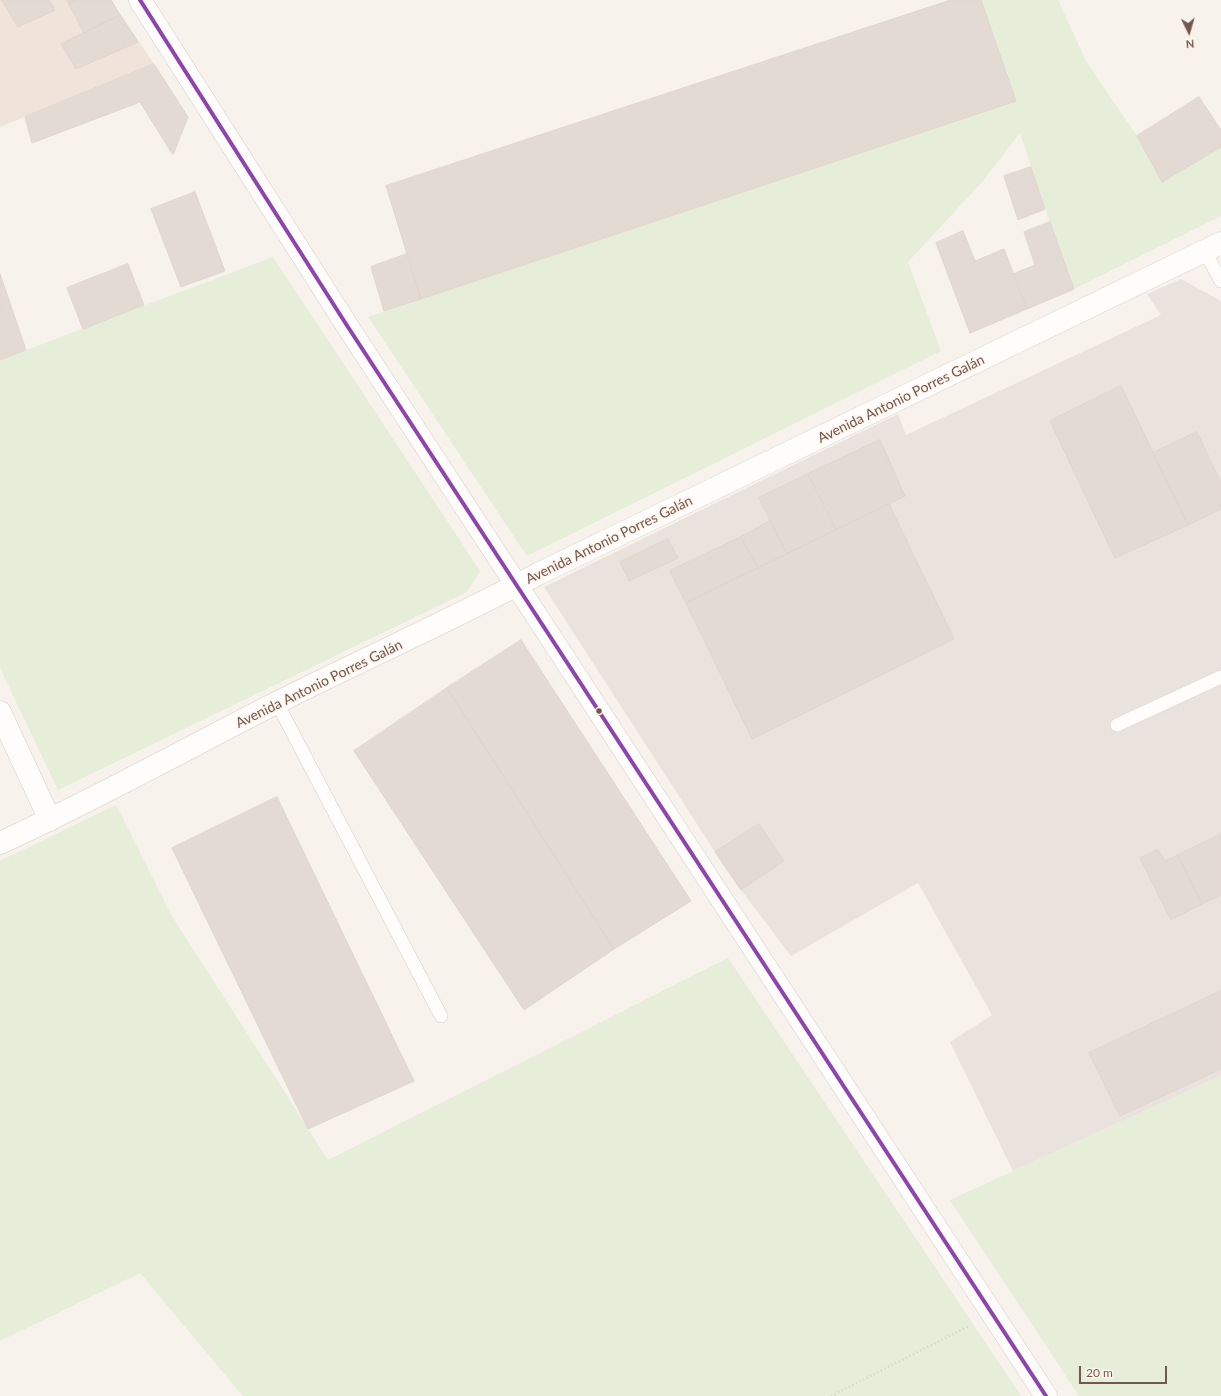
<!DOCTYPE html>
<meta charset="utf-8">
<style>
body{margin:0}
#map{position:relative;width:1221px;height:1396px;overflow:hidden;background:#f7f2ec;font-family:Lato,sans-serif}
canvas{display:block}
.north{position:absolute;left:1169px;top:12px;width:40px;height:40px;-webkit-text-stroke:3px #fef6ef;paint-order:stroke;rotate:175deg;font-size:11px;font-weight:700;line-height:16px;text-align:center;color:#75564d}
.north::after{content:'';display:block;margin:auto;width:14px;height:18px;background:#75564d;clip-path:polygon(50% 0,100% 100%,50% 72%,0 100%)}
.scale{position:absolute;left:1079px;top:1366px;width:88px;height:18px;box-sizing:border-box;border:2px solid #75564d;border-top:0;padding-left:5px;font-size:12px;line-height:14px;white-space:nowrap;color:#75564d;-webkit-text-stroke:3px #fef6ef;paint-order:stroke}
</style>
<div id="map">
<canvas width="1221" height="1396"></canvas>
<div class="north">N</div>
<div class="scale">20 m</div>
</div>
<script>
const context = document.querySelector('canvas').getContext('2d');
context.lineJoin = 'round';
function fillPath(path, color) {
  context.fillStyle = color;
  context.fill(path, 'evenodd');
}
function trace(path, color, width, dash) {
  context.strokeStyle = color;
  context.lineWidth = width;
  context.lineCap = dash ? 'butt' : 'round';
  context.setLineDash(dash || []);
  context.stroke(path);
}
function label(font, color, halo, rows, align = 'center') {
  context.font = font + ' Lato,sans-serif';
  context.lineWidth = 3;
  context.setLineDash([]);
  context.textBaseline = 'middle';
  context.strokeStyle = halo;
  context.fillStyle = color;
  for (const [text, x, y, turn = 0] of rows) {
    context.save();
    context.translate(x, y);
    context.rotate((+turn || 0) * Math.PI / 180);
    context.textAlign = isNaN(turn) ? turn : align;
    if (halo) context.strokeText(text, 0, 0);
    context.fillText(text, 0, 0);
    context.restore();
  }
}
const residential = new Path2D(`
 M0,0H111L154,64L0,127Z`);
const industrial = new Path2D(`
 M1181,279L1221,301V1076L1013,1171L950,1042L992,1015L918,883L791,956L741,890L715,852L544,587L898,414L906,435L1161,315L1147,294Z`);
const green = new Path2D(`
 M981,0H1058L1086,61L1137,136L1162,181L1221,147V216L1074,289L1050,222L1020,133L982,182L908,262L941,351L527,556L368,317L1016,101Z
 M273,257L480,571L467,592L58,790L0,668V360Z
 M116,805L170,913L328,1160L728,958L1021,1396H243L140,1273L0,1341V861Z
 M1221,1076V1396H1079L950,1200Z`);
const building = new Path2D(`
 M2,0H49L55,10L18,27Z
 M67,0H77L69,4Z
 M77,0H111L120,15L84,33L69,4Z
 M951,0H981L1016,101L421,299L386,186Z
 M120,15L138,42L76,69L61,44Z
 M154,64L188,117L173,155L140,102L32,143L25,117Z
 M1199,97L1221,130V147L1162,182L1137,136Z
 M1031,167L1045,209L1018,220L1004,176Z
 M195,192L225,271L181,287L151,209Z
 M1050,222L1074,289L1027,309L1013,274L1035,265L1024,232Z
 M963,231L975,261L1004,249L1027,309L970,333L936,243Z
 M407,254L421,299L384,311L371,267Z
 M128,264L144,305L83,329L67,288Z
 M0,274L26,350L0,360Z
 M1121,386L1188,525L1115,558L1050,421Z
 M1197,432L1221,483V509L1188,525L1153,453Z
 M880,440L905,496L836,530L808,474Z
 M808,474L836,530L787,554L759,498Z
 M889,504L954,639L752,739L686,603Z
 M770,521L787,554L758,568L741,537Z
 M741,537L758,568L686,603L670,571Z
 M668,539L678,558L629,581L620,562Z
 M521,640L691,901L614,949L447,688Z
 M447,688L614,949L524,1010L354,751Z
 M277,797L414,1081L308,1129L172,848Z
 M759,824L784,861L741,890L715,852Z
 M1221,834V895L1202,904L1178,855Z
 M1158,850L1165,861L1178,855L1202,904L1171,920L1140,858Z
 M1221,991V1069L1120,1116L1089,1053Z`);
const path = new Path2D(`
 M831,1396L969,1326`);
const service = new Path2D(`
 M1205,252L1221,281
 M277,703L441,1016
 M1117,725L1221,677`);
const minor = new Path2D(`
 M140,0L346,324L1046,1396
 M0,712L50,820
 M0,843C94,800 184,750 276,703C364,659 453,619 540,573L1221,243`);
const bus1 = new Path2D(`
 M140,0L346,324L1046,1396`);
const markers = [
 [599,711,3.5,"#75564d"]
];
const streetNames = [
 ["Avenida Antonio Porres Galán",901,399,-26],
 ["Avenida Antonio Porres Galán",609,540,-26],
 ["Avenida Antonio Porres Galán",319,684,-26]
];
fillPath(residential, '#f0e4da');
fillPath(industrial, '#eae2dd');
fillPath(green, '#e6edd8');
fillPath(building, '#e4dad4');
trace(building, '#e0d4cf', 1);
trace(service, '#d6cdc9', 14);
trace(minor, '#d6cdc9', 23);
trace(path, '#dad1cf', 2.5, [1, 3]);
trace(service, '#fefdfc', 13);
trace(minor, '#fefdfc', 22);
trace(bus1, '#8e44ad', 4);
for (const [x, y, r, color] of markers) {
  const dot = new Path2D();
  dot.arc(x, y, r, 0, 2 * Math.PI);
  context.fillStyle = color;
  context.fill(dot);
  trace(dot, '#fef6ef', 1.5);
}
label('14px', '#75564d', '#fef6ef', streetNames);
</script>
